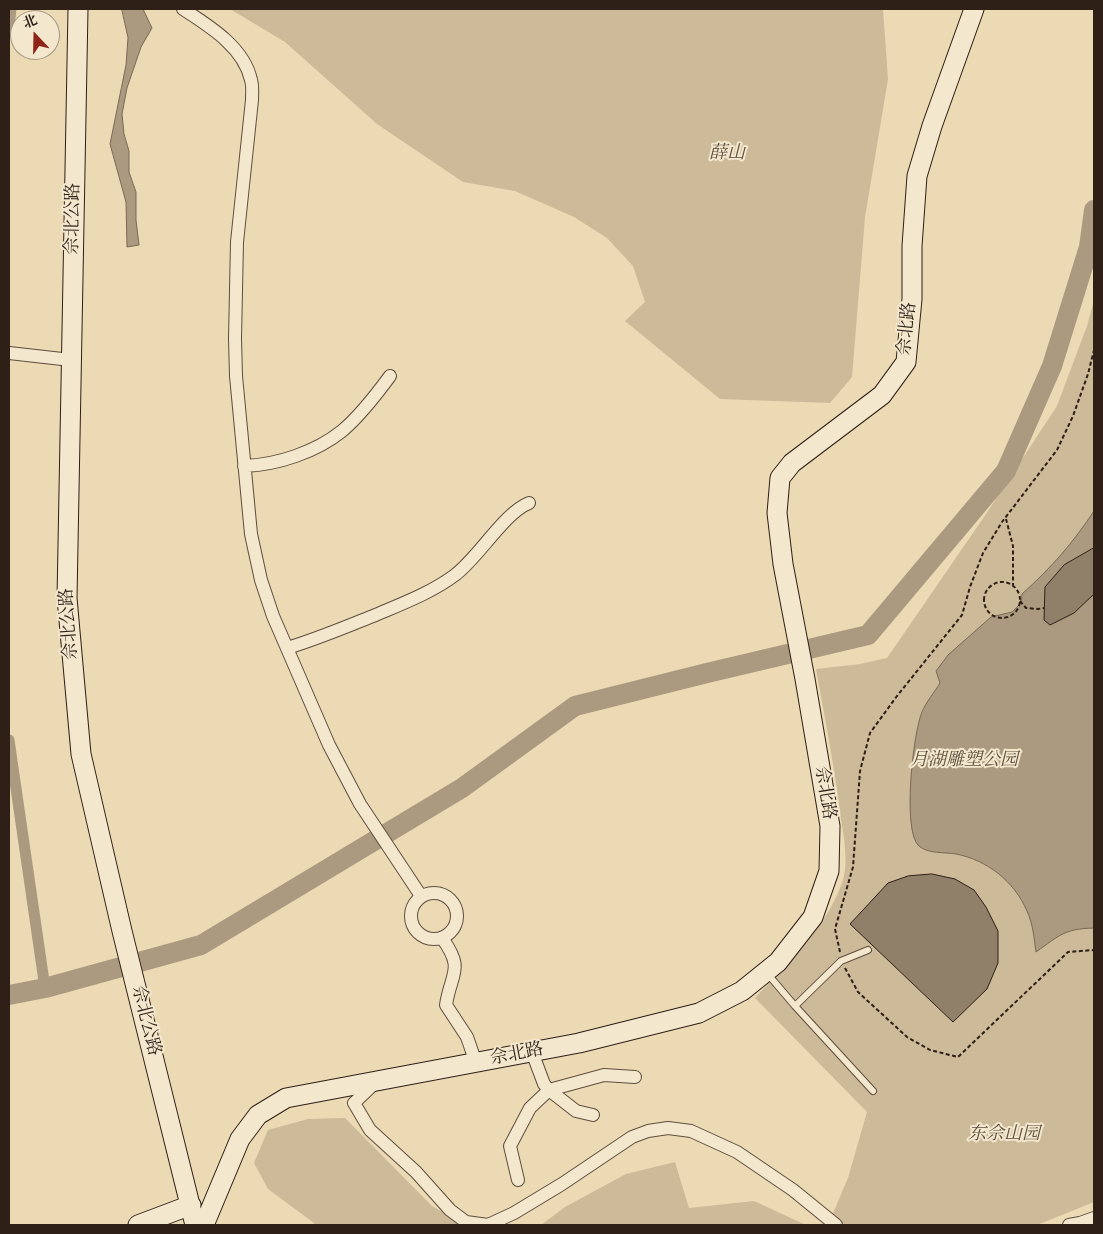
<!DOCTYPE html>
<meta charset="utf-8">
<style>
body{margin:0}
#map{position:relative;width:1103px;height:1234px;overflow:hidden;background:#ecdab4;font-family:"IM FELL DW Pica","Noto Serif SC",serif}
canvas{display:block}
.frame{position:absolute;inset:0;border:10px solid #2e1f17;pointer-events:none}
.north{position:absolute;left:10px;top:10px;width:50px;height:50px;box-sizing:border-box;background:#f3e7ce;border:1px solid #a49785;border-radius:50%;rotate:339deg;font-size:14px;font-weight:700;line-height:20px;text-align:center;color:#2e1f17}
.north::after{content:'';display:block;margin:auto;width:18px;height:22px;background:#8f2418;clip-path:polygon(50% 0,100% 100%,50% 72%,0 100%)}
</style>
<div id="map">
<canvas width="1103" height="1234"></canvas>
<div class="frame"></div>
<div class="north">北</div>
</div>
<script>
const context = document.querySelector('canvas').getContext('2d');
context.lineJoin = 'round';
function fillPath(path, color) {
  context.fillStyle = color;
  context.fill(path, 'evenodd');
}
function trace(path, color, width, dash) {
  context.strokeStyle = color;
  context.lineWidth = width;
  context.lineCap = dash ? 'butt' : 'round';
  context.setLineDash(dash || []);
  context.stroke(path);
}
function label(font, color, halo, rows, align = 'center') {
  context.font = font + ' "IM FELL DW Pica","Noto Serif SC",serif';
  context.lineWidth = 4;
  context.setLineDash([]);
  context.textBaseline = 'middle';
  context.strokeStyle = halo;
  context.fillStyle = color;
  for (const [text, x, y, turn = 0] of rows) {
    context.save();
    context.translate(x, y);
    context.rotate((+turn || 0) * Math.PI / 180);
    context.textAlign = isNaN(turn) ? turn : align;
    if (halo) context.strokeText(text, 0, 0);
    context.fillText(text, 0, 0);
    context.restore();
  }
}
const green = new Path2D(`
 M230,9H883L888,79L865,217L852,377L830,403L720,399L625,321L645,302L633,266L607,238L574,217L515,191L463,182L377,124L285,42Z
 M1094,300V1202L1037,1225H828L848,1178L867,1112L755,998C787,964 826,928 842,883C849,865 844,838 841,819C835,769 825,719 816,669L860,664L887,658L984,517L1057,406L1087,326Z
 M345,1118L432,1206L465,1225H315L314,1223L268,1189L254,1163L268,1130L308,1119Z
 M675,1162L689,1208L754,1201L806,1225H541L565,1207L626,1174Z`);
const water = new Path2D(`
 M122,9H143L152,28L141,47L127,88L122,114L124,134L129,151V172L136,192V220L139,245L127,247L126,202L110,144L126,65L128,38Z
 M1094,511V928C1064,929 1060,935 1036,952C1034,938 1033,924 1027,911C1014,881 987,860 956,854C945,852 928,854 919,846C902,832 913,733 922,712C926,702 934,693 940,683L936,671L948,655L991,617L1012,612L1021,603L1022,594C1051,568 1073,543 1094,511Z`);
const canal = new Path2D(`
 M9,26L11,9
 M9,740L45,988`);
const river = new Path2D(`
 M9,995L45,988L201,945L462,788L575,706L707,673L868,635L1006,471L1052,366L1089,247L1094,210`);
const building = new Path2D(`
 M1094,548V594L1074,613L1050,625L1044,620L1045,587L1064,565Z
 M932,874L955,879L974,890L986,907L998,931V963L987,989L953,1022L850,924L888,883L908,876Z`);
const path = new Path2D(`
 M1006,519L1013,546V585
 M984 600a18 18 0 1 1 36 0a18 18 0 1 1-36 0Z
 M1020,601L1026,608L1038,609L1044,608
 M840,952L835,929L853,867L860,771L870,733L897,696L962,615L970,587L983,553L1002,522L1057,450L1073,416L1088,374L1094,350
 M845,968L858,992L907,1037L930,1050L958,1057L1068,952L1094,950`);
const lane = new Path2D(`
 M766,972L795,1006L873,1091
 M795,1006L841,961L868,950`);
const street = new Path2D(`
 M183,9C209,26 244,47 251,80C253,86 252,93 252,100L237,242L235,339L236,376L251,534L261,580L273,616L329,745L360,804L421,896
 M9,353L71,360
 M244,466C277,465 316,452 342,431C360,416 376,395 390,376
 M287,648C317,639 345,627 373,616C401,604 431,593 455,575C479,557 504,513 529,503
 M411 916a23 23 0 1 1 46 0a23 23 0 1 1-46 0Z
 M442,938C465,970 451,972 446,1005L467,1037L476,1063
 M532,1052L544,1084L549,1090L576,1111L593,1115
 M376,1082L354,1103L370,1130L416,1172L450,1210L466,1222L488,1225L514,1213L562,1184L632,1137L648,1131L668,1128L691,1131L737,1152L793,1190L836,1225
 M518,1180L510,1146L530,1108L549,1090L604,1075L635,1077
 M1069,1225L1080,1223L1094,1218`);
const secondary = new Path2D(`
 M78,9L67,598L81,754L122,931L195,1225
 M138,1225L191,1205
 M204,1225L240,1139L258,1115L286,1098L579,1043L699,1013L742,991L778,962L813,917L829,871L830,826L805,679L783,564L777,513L780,478L792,463L882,395L906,362L912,299V246L917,176L932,126L974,9`);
const parkNames = [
 ["薛山",727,154],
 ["月湖雕塑公园",964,761],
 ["东佘山园",1004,1135]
];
const streetNames = [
 ["佘北公路",74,219,-89],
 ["佘北路",908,329,-84],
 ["佘北公路",70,624,-94],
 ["佘北路",824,793,81],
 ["佘北公路",145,1021,76],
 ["佘北路",517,1055,-11]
];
fillPath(green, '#ccba99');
fillPath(water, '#ab9a7f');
trace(water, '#796955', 1);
trace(canal, '#ab9a7f', 11);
trace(river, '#ab9a7f', 20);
fillPath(building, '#918069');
trace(building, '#2e1f17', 1);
trace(lane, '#5e4e3e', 8);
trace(street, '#5e4e3e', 14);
trace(secondary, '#2e1f17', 21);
trace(path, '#2e1f17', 2, [4, 2.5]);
trace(lane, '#f3e7ce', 6);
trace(street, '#f3e7ce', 12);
trace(secondary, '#f3e7ce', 19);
label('italic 18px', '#5d4e3e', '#f3e7ce', parkNames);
label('18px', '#2e1f17', '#f3e7ce', streetNames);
</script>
